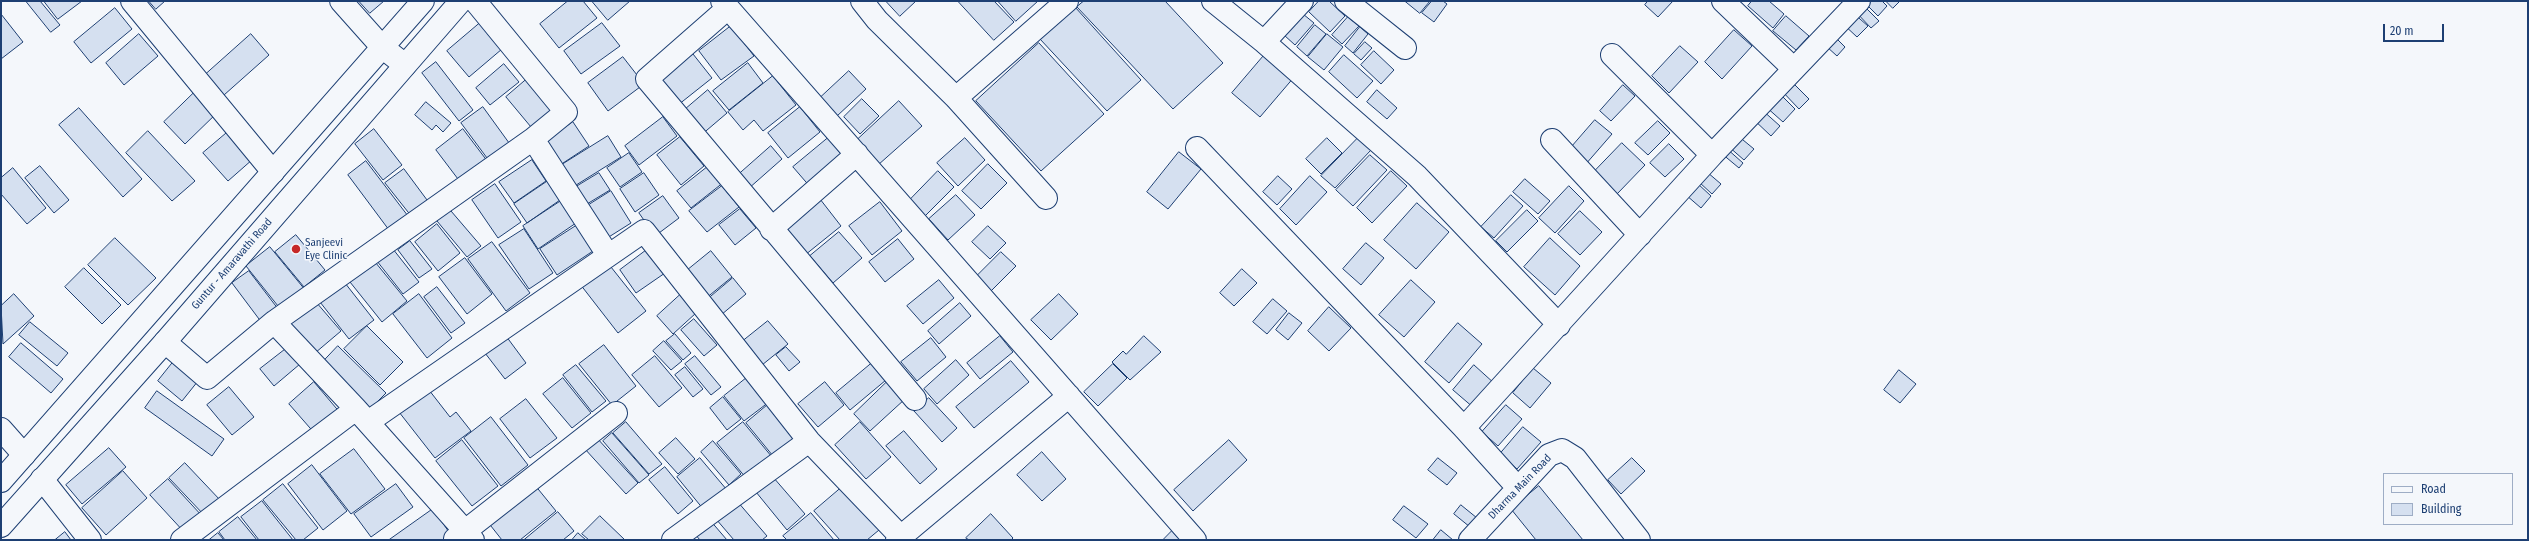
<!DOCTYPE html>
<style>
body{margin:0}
#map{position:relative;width:2529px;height:541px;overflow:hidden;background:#f4f7fb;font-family:"Fira Sans Condensed",sans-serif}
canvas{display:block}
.frame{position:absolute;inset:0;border:2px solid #1d3f73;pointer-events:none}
.legend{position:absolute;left:2383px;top:473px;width:130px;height:52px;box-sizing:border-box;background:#f4f7fb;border:1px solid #9eadc5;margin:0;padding:5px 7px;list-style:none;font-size:12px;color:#1d3f73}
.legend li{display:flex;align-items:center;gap:8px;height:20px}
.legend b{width:20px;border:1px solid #9eadc5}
.scale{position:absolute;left:2383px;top:24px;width:61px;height:18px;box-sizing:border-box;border:2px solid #1d3f73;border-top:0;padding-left:5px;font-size:12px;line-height:14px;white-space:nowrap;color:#1d3f73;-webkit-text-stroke:3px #f4f7fb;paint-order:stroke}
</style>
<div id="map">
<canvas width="2529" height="541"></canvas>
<div class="frame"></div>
<ul class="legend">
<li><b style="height:5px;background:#f4f7fb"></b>Road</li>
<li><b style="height:11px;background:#d5e0f0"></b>Building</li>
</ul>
<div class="scale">20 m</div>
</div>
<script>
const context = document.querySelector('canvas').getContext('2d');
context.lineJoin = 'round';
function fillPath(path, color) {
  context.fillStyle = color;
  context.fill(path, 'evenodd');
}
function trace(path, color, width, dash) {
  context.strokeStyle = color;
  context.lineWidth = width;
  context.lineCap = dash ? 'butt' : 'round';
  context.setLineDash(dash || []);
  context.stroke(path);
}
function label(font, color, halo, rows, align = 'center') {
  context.font = font + ' "Fira Sans Condensed",sans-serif';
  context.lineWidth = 3;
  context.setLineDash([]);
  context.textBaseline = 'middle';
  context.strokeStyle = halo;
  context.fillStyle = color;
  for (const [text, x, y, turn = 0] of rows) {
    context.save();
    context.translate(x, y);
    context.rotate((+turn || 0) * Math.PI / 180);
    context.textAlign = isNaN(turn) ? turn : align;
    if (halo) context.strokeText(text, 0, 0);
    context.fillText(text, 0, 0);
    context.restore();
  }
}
const building = new Path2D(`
 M26,1H40L60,25L51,32Z
 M44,1H82L58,19Z
 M149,1H165L156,9Z
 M359,1H384L370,13Z
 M568,1H583L597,18L559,48L540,24Z
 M592,1H630L608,20Z
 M886,1H916L900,16Z
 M958,1H994L1014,22L994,40Z
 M998,1H1038L1016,21Z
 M1084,1H1165L1223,63L1173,109L1077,7Z
 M1319,1H1329L1345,16L1330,32L1309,12Z
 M1405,1H1430L1420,13Z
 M1432,1H1443L1447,4L1434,22L1422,13Z
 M1648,1H1673L1658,17L1645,5Z
 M1752,1H1769L1784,14L1773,28L1748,6Z
 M1867,1H1882L1887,6L1878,16L1865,3Z
 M1886,1H1900L1893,8Z
 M1861,3L1879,21L1871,28L1854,10Z
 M1075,7L1141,80L1107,111L1040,39Z
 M115,8L132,29L91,63L74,42Z
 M1852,12L1868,26L1857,37L1842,23Z
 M1,14L23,42L1,59Z
 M1303,14L1314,23L1295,45L1284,35Z
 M1786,16L1809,36L1796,50L1773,31Z
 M1348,17L1359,26L1342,44L1332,35Z
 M480,23L502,49L469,77L447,51Z
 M602,23L620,46L581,74L564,51Z
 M1315,25L1326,34L1307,56L1297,47Z
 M731,26L754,56L721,80L699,51Z
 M1360,27L1368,34L1353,53L1345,46Z
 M1734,30L1752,46L1722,79L1705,62Z
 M139,34L158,56L124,85L106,63Z
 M251,34L269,55L224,95L205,75Z
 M1327,34L1343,47L1324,70L1308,57Z
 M1835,37L1845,47L1837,56L1826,46Z
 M1365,42L1372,48L1361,60L1354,54Z
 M1039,43L1104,114L1041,171L976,101Z
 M1680,46L1698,62L1669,93L1652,76Z
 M1374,51L1394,70L1381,84L1361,65Z
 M1267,52L1295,76L1260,117L1232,93Z
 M693,54L712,78L678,105L659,82Z
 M1344,55L1373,81L1357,98L1329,72Z
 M623,57L644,84L608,111L588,83Z
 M436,62L473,110L459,121L422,73Z
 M748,63L763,83L729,110L713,91Z
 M504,64L519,82L490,105L476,88Z
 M849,71L866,89L837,116L820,98Z
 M773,76L796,105L763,131L754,120L743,130L728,112Z
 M527,79L557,115L536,133L506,97Z
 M1789,79L1809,99L1799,109L1780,89Z
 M1623,85L1635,96L1611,121L1600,111Z
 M199,88L220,110L185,144L164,122Z
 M708,90L727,113L700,136L681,113Z
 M1377,90L1397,108L1387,119L1367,102Z
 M1778,92L1795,109L1783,122L1765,106Z
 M862,99L879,116L860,134L844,117Z
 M899,101L922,126L878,165L856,141Z
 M426,102L451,123L443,132L436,125L432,130L415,115Z
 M483,107L512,147L490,162L461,123Z
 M800,107L820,132L788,158L768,133Z
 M79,108L142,179L123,197L59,125Z
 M1761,109L1780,126L1771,136L1752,118Z
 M663,117L677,136L639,165L625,146Z
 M1595,120L1612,134L1585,165L1569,150Z
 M1658,121L1670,133L1648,155L1635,143Z
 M573,122L589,146L557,167L542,144Z
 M374,129L402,165L383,180L355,144Z
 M463,129L488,162L461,183L436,150Z
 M148,131L195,181L172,201L126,153Z
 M229,131L253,159L228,181L203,153Z
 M1737,135L1754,149L1744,160L1728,146Z
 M608,136L621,157L573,187L560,166Z
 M680,137L704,166L681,185L657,155Z
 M828,138L846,160L812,189L793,167Z
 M965,138L985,160L958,186L937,163Z
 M1327,138L1342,153L1321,174L1306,159Z
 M1358,138L1371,150L1335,188L1321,176Z
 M1622,143L1645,165L1617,194L1594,172Z
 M1669,144L1684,159L1665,177L1650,163Z
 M771,146L782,159L748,189L737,176Z
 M1726,148L1743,163L1739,168L1721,153Z
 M1179,152L1201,169L1168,209L1147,192Z
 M629,153L642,172L620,187L607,168Z
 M1370,155L1387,170L1353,206L1336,190Z
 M532,160L546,181L514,203L499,182Z
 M366,161L408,216L389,230L348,175Z
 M988,164L1007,183L981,209L962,191Z
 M710,165L724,182L691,208L677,191Z
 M40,166L69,200L54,213L25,178Z
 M13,168L46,208L27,224L1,194V178Z
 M404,169L430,204L412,217L385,183Z
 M938,171L954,187L924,217L908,202Z
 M1391,171L1407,186L1372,223L1357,208Z
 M1707,172L1721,184L1712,194L1699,182Z
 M599,173L610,190L582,207L571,190Z
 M644,173L659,195L635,212L620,189Z
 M1278,176L1292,189L1277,205L1263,192Z
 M1310,176L1327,192L1296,225L1280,209Z
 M1525,179L1550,201L1538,214L1513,192Z
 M548,181L560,200L527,223L514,204Z
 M1697,183L1711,196L1701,208L1686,195Z
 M495,184L521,222L498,238L472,200Z
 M722,186L739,207L707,232L689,211Z
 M1569,186L1584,201L1555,233L1539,218Z
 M611,191L631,223L604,240L584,208Z
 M956,195L975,215L948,240L929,219Z
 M1511,195L1523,206L1494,238L1481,227Z
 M663,196L679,218L655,236L639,213Z
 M820,199L841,226L805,255L784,228Z
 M561,201L576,223L538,249L523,226Z
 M880,202L902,231L872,255L849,226Z
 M1417,203L1449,232L1416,269L1384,240Z
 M445,204L481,246L467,257L432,215Z
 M740,209L756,228L735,245L719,225Z
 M1527,210L1538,221L1507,252L1496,241Z
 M1580,211L1602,232L1580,255L1558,234Z
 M437,224L460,253L438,271L415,242Z
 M579,224L596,249L557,275L540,249Z
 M988,226L1006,243L990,259L972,242Z
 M524,229L553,273L529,289L499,245Z
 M839,232L862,258L833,283L810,256Z
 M296,235L325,270L304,287L275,252Z
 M115,238L156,278L128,305L88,265Z
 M1550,238L1580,266L1555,295L1524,267Z
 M898,239L914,259L885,282L869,262Z
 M410,241L432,269L419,278L398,250Z
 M492,242L530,293L506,311L468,259Z
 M1366,243L1384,258L1361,285L1343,269Z
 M389,244L419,282L403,294L373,256Z
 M270,247L306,291L282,311L246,266Z
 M648,249L665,273L636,293L620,270Z
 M711,251L732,277L705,299L684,273Z
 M1001,252L1016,266L989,293L974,279Z
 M371,257L407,301L382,322L346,277Z
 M465,258L492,294L467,314L439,277Z
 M607,262L646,311L618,333L580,284Z
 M84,268L121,305L102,324L65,287Z
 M1242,269L1257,283L1234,306L1220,293Z
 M249,271L282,314L265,327L232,283Z
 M733,278L746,294L721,315L708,299Z
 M939,280L954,298L923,324L907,306Z
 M1411,280L1435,302L1404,337L1379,315Z
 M345,283L374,320L349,339L320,302Z
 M437,287L465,323L451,333L424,297Z
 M14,294L34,316L3,344L1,306Z
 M419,294L452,338L427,358L393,314Z
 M1059,294L1078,314L1051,340L1031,320Z
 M680,295L696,313L673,334L657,316Z
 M1273,299L1287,311L1267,334L1253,322Z
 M316,302L341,331L315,353L290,324Z
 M960,303L971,316L939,344L928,331Z
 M1329,307L1351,328L1329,351L1308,331Z
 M1289,313L1302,323L1288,340L1276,330Z
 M694,319L717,345L704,356L681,330Z
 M768,321L788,344L762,365L743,341Z
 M30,322L68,353L57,366L19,335Z
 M1458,323L1482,344L1449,383L1425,362Z
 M367,326L403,362L380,385L344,349Z
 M675,334L691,353L683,360L666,341Z
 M506,336L526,363L505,379L485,353Z
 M1000,336L1013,352L980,379L967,363Z
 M1144,336L1161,352L1130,380L1112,362L1123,351L1126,354Z
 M931,338L946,357L917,381L901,362Z
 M664,341L682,361L671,370L653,351Z
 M21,343L63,379L51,393L9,357Z
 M604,345L636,386L612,405L579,364Z
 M338,346L386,393L369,410L321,364Z
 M786,347L800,362L789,371L776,355Z
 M287,348L300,364L274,386L260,369Z
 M655,356L682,388L659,407L632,375Z
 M695,356L721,387L711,395L685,364Z
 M956,360L969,375L937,404L924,389Z
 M174,361L198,381L182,401L158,381Z
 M1011,361L1029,382L974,428L956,407Z
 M872,363L886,380L850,410L836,393Z
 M1113,364L1127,378L1098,406L1084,392Z
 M576,365L606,401L592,412L563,375Z
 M1474,365L1495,384L1474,408L1453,390Z
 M685,367L703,389L693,397L675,375Z
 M1533,368L1551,383L1530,408L1513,393Z
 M1899,370L1916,384L1900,403L1884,390Z
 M749,376L769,402L744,421L724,396Z
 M563,378L591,413L572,428L543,394Z
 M888,381L905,399L870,431L854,414Z
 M314,382L342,415L317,436L289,404Z
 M825,382L844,405L818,427L798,404Z
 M229,387L254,417L232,435L207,405Z
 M429,390L450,417L456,412L471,431L435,458L399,412Z
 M157,391L224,439L212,456L145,408Z
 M723,397L741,419L727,430L710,408Z
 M929,398L957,428L942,442L914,411Z
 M526,399L557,438L530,458L500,419Z
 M770,403L797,436L773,456L746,423Z
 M1506,405L1522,419L1498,446L1482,432Z
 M491,417L528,465L501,486L464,438Z
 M626,422L662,464L649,474L613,433Z
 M743,422L772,457L746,478L717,443Z
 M860,422L891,457L866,479L835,445Z
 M1523,427L1541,442L1517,469L1500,454Z
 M904,431L937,469L920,484L886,446Z
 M612,433L649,475L639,483L603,441Z
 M596,437L638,483L626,494L584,448Z
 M676,438L695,459L678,474L659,453Z
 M462,440L498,486L472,506L436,461Z
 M1229,440L1247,460L1193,511L1174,490Z
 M713,441L741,474L729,485L701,452Z
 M109,448L126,467L82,504L66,485Z
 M354,449L385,489L351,514L320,474Z
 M1042,452L1066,479L1042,501L1017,475Z
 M700,458L727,490L704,510L677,477Z
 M1438,458L1457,473L1447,485L1428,470Z
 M1632,458L1645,471L1621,494L1608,480Z
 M185,463L221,501L205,516L169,478Z
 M312,465L347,511L323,530L288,484Z
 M665,467L693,501L678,514L649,480Z
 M123,471L147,498L106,535L82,508Z
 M773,477L805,514L787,530L756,492Z
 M168,479L203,517L185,533L150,495Z
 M283,484L318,528L303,540H296L263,500Z
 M396,484L413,507L371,537L354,514Z
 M534,484L556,511L520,540H502L487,521Z
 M1539,486L1583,540H1536L1511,509Z
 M841,488L879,530L867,540H840L814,511Z
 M262,501L293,540H259L241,517Z
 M737,501L767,536L762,540H734L716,519Z
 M1461,505L1477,518L1470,527L1454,514Z
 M1404,506L1428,524L1416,538L1393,520Z
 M433,509L451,535L444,540H389Z
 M558,512L574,531L563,540H524Z
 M811,513L834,540H787L783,536Z
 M991,514L1013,538L1011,540H969L966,538Z
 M600,516L625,540H589L582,534Z
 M238,517L257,540H225L219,532Z
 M709,519L727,540H700L694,533Z
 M1441,530L1453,540H1433Z
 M1172,531L1180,540H1163Z
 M65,532L71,540H55Z
 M218,533L224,540H209Z
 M578,533L586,540H572Z`);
const minor = new Path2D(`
 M132,1L273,172
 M341,1L382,47L405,65
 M722,1L1195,540
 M862,1L877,20L956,98L1046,198
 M1213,1L1264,42L1417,176L1559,325
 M1346,1L1405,48
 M1723,1L1794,69
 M728,8L647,79L915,399
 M1264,42L1302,1
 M1612,55L1712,155
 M956,98L1067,1
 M533,139L608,255
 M1552,140L1640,235
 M1197,148L1464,428L1518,488
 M771,229L857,154
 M274,322L356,409L473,540
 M165,342L207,378L274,322L533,139L566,112L475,1
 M368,422L644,231L809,441L904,540
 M1464,428L1712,155L1859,1
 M1,429L24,455
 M42,479L90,540
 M455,539L616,413
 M182,540L356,409
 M673,540L809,441
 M897,540L1069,396
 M1470,540L1549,455L1562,450L1575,458L1639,540`);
const major = new Path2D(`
 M1,481L423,1
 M1,526L165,342L461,1`);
const markers = [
 [296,249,5,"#c62828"]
];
const poiNames = [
 ["Sanjeevi",305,243],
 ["Eye Clinic",305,256]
];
const streetNames = [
 ["Guntur - Amaravathi Road",232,264,-49],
 ["Dharma Main Road",1520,487,-46]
];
fillPath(building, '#d5e0f0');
trace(building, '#1d3f73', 1);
trace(minor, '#1d3f73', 24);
trace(major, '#1d3f73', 24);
trace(minor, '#f4f7fb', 22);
trace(major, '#f4f7fb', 22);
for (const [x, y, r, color] of markers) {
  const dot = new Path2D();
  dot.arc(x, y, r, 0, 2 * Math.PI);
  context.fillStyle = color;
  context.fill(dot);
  trace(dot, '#f4f7fb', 1.5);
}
label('11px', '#1d3f73', '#f4f7fb', poiNames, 'left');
label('11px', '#1d3f73', '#f4f7fb', streetNames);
</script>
